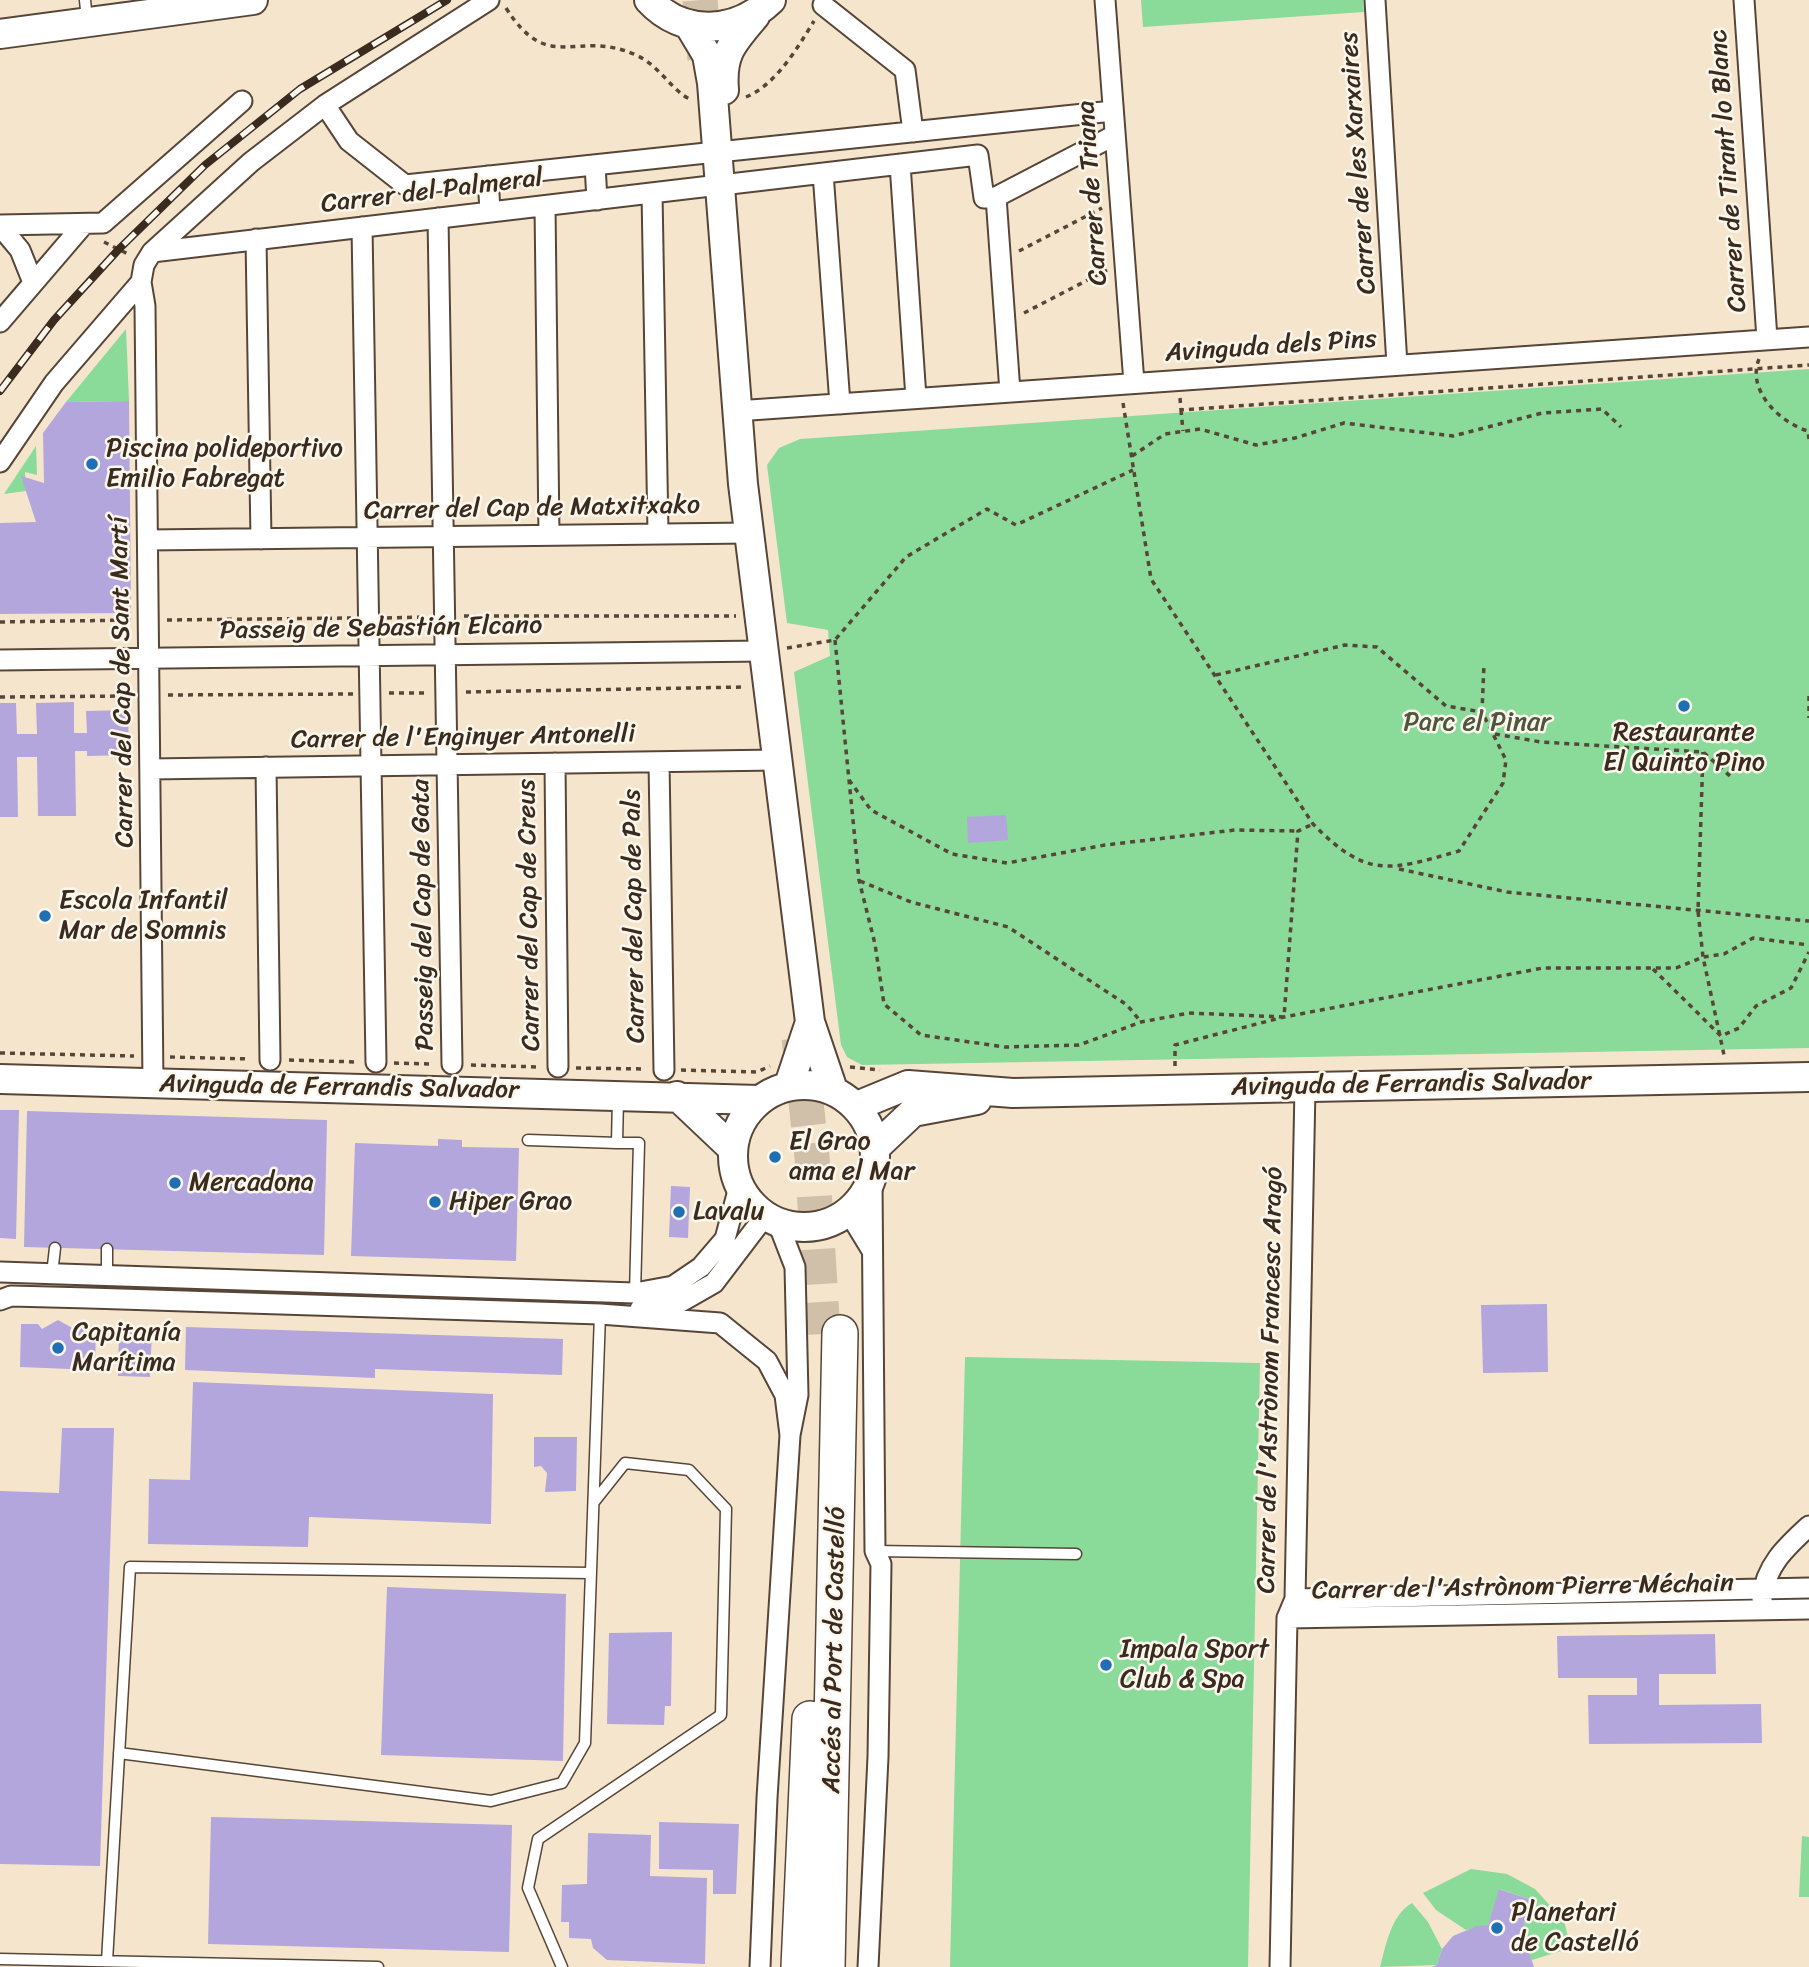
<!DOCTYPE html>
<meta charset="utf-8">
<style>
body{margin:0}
canvas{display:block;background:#f5e5cd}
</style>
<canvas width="1809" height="1967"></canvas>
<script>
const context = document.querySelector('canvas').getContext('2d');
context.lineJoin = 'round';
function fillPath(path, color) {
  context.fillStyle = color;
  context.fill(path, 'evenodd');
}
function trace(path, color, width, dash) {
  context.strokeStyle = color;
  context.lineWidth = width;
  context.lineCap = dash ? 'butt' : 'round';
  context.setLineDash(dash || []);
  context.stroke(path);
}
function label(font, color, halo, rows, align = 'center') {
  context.font = font + ' Sriracha,sans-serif';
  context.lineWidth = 5;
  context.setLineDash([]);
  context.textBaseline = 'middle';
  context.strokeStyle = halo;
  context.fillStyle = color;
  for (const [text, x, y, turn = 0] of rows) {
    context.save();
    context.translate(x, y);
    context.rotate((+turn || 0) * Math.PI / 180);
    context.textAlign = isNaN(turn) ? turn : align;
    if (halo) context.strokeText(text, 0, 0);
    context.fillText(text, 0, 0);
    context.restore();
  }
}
const green = new Path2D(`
 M1141,0H1363L1364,12L1143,27Z
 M126,329L129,401L66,402Z
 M1809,369V1048L862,1065L847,1057L841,1045L794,672L830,656L828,630L787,623L767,465L779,448L800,439Z
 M36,446L37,475L25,472L26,491L4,494Z
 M965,1357L1260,1363L1248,1967H950Z
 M1802,1836L1809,1837V1897H1799Z
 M1471,1869L1507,1874L1535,1889L1564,1921L1571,1948L1532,1960L1519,1940L1532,1900L1500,1889L1488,1925L1466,1930L1436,1910L1423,1893Z
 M1412,1903L1428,1922L1442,1949L1437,1965L1380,1967C1386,1945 1391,1915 1412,1903Z`);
const building = new Path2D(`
 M129,401L131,613L0,614V523L36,522L21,476L44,483L43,433L66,402Z
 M74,702V733H87L86,711L128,710L129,755L87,756V751H75L76,816H38L37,757H17L18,817H0V703H16L17,734H37L36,703Z
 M1006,815L1008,840L968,843L967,817Z
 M0,1110H19L16,1239L0,1238Z
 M27,1111L327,1120L324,1255L24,1247Z
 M438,1139L462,1140V1147L519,1148L516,1261L351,1256L355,1143L438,1146Z
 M671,1186L690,1187L688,1238L669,1237Z
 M1547,1304L1548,1372L1483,1373L1481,1305Z
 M58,1320L74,1329L80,1325L96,1326L95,1370L20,1367L21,1324H38L42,1329Z
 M186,1327L563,1339L562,1375L375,1369V1378L185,1370Z
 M119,1329L152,1330L150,1377L118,1376Z
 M193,1382L493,1394L491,1524L309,1517L308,1547L148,1544L149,1479L190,1480Z
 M62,1428H114L100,1866L0,1864V1491L59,1493Z
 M534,1437H577L576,1491L545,1492L547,1473L541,1466L534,1467Z
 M387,1587L566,1594L563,1761L381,1755Z
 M672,1632L671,1706H665L664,1725L607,1724L609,1633Z
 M1715,1634L1716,1674H1659V1705L1761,1704L1762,1743L1589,1744L1588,1695H1637V1678H1558L1557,1636Z
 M211,1817L512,1825L509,1952L208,1944Z
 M659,1822L739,1824L736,1894H713V1870L659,1869Z
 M588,1833L651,1835L650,1876L707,1878L705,1964L607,1960L593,1948L591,1939L569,1938V1922H561L562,1885L587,1884Z
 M1499,1889L1532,1900L1519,1940L1528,1949L1534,1967H1432L1437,1965L1442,1949L1453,1936L1477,1926L1488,1925Z`);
const highwayTunnel = new Path2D(`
 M700,0L705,59
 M799,1038L812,1157L823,1334`);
const path = new Path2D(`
 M506,8C549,76 576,28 636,55C659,65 674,93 690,99
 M746,97C776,85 798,47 814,21
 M104,242L128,254
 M1019,251L1102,208
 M1024,313L1107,270
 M1759,359C1746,391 1781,423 1808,431L1809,439
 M1180,398L1181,410L1809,365
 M1123,403L1151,579L1313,824C1367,879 1389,871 1459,851L1503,783L1506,760L1482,712L1484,664
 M1181,410L1183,431
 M1132,456L1165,434L1200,429L1256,445L1295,438L1344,423L1453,436L1542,413L1602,409L1621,427
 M464,616H736
 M387,618L425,617
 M167,620L351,618
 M0,622L131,620
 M835,640L859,880L875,944L884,1004L921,1035L1005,1047L1079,1045L1141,1022L1189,1013L1284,1017L1298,831L1313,824
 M787,648L835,640L906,557L987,509L1016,525L1133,470
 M1216,675L1345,645L1377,647L1446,706L1482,712
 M466,692L745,687
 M389,693H426
 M168,695L353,694
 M1809,696V718
 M0,697L129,696
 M1495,734L1541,742L1703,752L1730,776
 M1703,752L1698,911L1703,957L1724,1055
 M849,780L871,810L952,854L1007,863L1105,845L1235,830L1298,831
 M1399,869L1507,892L1809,921
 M860,881L911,902L1008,927L1127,1005L1141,1022
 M1653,969L1721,1036L1739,1028L1756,1006L1791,988L1809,952
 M0,1053L134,1056
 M170,1057L250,1059
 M289,1060L358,1062
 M394,1063L432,1064
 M471,1065L540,1067
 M1175,1066V1045L1284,1017L1543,968H1676L1703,957L1724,954L1753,938L1809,945
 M850,1067L880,1070
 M576,1068L645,1069
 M681,1070L757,1072L770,1066`);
const lane = new Path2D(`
 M85,0L87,20
 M618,1098L617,1143H639L635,1293
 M528,1140L617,1143
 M52,1274L55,1248
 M107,1275V1249
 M875,1551L1076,1554
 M119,1753L491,1801L562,1783L585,1743L600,1314
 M0,1959L378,1967
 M107,1961L130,1567L591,1573
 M562,1967L528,1888L538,1839L721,1715L726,1509L689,1470L625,1463L594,1502`);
const street = new Path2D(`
 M1105,0L1134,383
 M1375,0L1397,365
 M1744,0L1767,339
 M823,5L905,70L913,132
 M325,105L349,141L405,185L716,152
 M728,151L1113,111
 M900,164L916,398
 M595,165L597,200
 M823,173L840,404
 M488,176L490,212
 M730,184L978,155L984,198L996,197L1115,135
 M652,193L658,533
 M996,197L1010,392
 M545,206L549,535
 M438,218L452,1064
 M0,225L103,223L242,101
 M0,226L20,250L32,280
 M362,227L376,1062
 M256,239L261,539
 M152,252L719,185
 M141,282L145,306L153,1083
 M0,322L84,224
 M736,411L1809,337
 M0,462L54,383L141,282L144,265L152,252L251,162L325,105L489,0
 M148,540L749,533
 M0,660L764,651
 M659,762L664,1070
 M555,763L558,1067
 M266,767L270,1060
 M150,769L777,760
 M849,1213L871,1249
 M0,1272L635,1293L673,1286L701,1267L725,1239L739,1187
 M0,1300L11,1296L89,1298L600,1314L720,1323L767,1361L785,1395L790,1435
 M640,1309L679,1303L714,1283L765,1216
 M1295,1599L1809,1588
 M1762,1599C1765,1566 1786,1547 1809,1526
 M1287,1618L1809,1609
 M760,1967L767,1798L790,1435L798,1395L795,1267L778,1223
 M868,1967L878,1757L881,1564L875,1551L872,1182
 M1280,1967L1287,1618L1295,1599L1305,1087`);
const secondary = new Path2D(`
 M649,0C683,37 736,34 771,0
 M689,25L707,55L712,83L743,484L810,1022L833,1090
 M0,34L253,0
 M724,90C721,54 732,43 755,16
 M0,1079L759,1100
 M733 1156a71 71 0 1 1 142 0a71 71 0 1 1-142 0Z
 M789,1085L810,1022
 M677,1096L733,1149
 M857,1106L908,1085L1013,1093L1809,1077
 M876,1147L913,1112L977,1100`);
const highway = new Path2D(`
 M799,1967L810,1719
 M827,1967L840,1333`);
const rail = new Path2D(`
 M0,391L54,320L119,249L205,165L300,89L447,0`);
const markers = [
 [92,464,7,"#1f6fb2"],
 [1684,706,7,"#1f6fb2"],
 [45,916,7,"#1f6fb2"],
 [775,1157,7,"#1f6fb2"],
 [175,1183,7,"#1f6fb2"],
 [435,1202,7,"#1f6fb2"],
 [679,1212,7,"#1f6fb2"],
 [58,1348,7,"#1f6fb2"],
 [1106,1665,7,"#1f6fb2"],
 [1497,1928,7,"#1f6fb2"]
];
const streetNames = [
 ["Carrer de les Xarxaires",1359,163,-94],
 ["Carrer de Tirant lo Blanc",1729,171,-94],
 ["Carrer del Palmeral",432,192,-7],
 ["Carrer de Triana",1093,193,-94],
 ["Avinguda dels Pins",1271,347,-4],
 ["Carrer del Cap de Matxitxako",532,509,-1],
 ["Passeig de Sebastián Elcano",381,629,-1],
 ["Carrer del Cap de Sant Martí",123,682,-91],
 ["Carrer de l'Enginyer Antonelli",463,738,-1],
 ["Passeig del Cap de Gata",424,915,-91],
 ["Carrer del Cap de Creus",530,915,-91],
 ["Carrer del Cap de Pals",635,916,-91],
 ["Avinguda de Ferrandis Salvador",1411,1085,-1],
 ["Avinguda de Ferrandis Salvador",339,1088,1],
 ["Carrer de l'Astrònom Francesc Aragó",1271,1380,-89],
 ["Carrer de l'Astrònom Pierre Méchain",1523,1588,-1],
 ["Accés al Port de Castelló",835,1650,-89]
];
const poiNames = [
 ["Piscina polideportivo",106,449],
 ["Emilio Fabregat",106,479],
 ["Restaurante",1684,733,"center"],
 ["El Quinto Pino",1684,763,"center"],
 ["Escola Infantil",59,901],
 ["Mar de Somnis",59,931],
 ["El Grao",789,1142],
 ["ama el Mar",789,1172],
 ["Mercadona",189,1183],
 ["Hiper Grao",449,1202],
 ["Lavalu",693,1212],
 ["Capitanía",72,1333],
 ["Marítima",72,1363],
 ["Impala Sport",1120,1650],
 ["Club & Spa",1120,1680],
 ["Planetari",1511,1913],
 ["de Castelló",1511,1943]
];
const parkNames = [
 ["Parc el Pinar",1477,723]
];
fillPath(green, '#8ada9a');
fillPath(building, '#b2a6dc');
trace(highwayTunnel, '#d0c0aa', 35, [35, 18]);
trace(lane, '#574638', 13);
trace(street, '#574638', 23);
trace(secondary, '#574638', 32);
trace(highway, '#574638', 38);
trace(path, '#574638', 3.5, [5, 5]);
trace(lane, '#fff', 10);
trace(street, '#fff', 19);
trace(secondary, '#fff', 28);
trace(highway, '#fff', 35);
trace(rail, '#3b2a1e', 8);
trace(rail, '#fbf7ec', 5, [16]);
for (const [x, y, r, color] of markers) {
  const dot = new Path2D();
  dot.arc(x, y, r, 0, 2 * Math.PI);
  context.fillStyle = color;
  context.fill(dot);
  trace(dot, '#fbf7ec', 2.5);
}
label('26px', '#3b2a1e', '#fbf7ec', streetNames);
label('26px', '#3b2a1e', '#fbf7ec', poiNames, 'left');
label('26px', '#4f563d', '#fbf7ec', parkNames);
</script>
